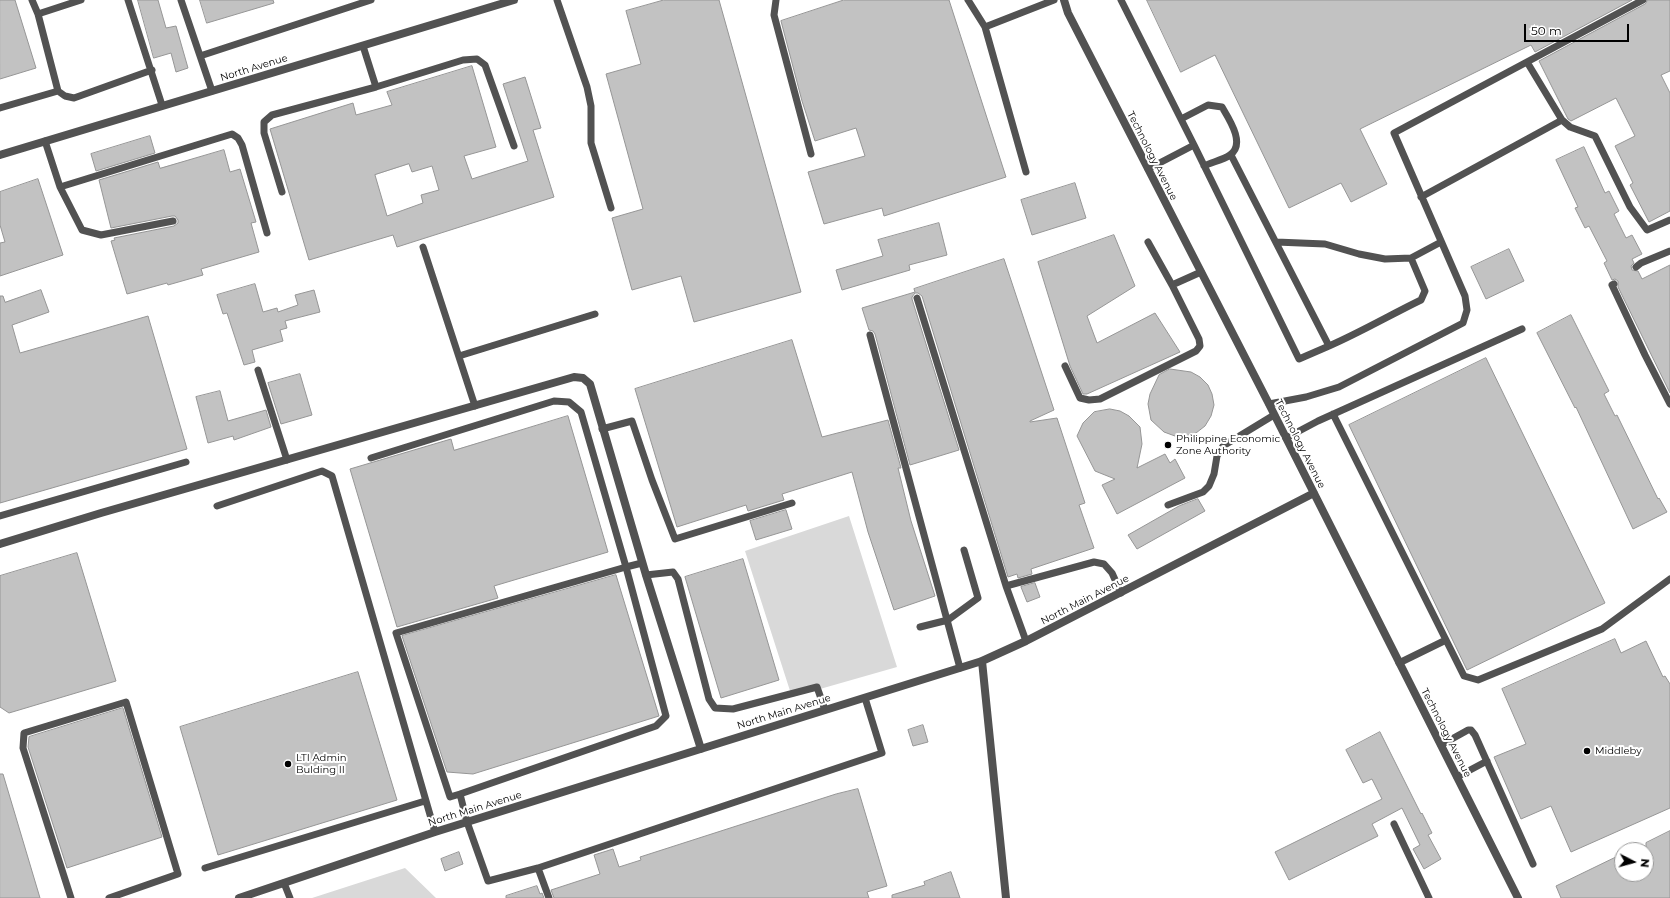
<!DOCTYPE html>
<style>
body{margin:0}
#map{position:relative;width:1670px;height:898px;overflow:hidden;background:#fff;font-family:Montserrat,sans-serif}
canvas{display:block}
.north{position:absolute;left:1614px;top:842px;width:40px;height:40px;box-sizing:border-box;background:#fff;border:1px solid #999;border-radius:50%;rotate:96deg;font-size:11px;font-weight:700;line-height:16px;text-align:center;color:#000}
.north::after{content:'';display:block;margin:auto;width:14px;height:18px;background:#000;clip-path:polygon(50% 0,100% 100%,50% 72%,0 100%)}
.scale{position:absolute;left:1524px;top:24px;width:105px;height:18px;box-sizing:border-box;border:2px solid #000;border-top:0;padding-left:5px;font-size:12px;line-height:14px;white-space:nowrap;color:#000;-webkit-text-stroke:3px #fff;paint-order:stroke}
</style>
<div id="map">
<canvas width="1670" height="898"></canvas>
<div class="north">N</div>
<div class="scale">50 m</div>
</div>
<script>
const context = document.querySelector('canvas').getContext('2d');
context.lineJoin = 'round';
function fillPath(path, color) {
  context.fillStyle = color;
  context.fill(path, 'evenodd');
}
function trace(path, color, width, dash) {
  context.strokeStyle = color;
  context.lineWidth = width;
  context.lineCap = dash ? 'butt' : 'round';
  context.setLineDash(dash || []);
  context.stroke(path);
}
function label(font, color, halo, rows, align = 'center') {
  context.font = font + ' Montserrat,sans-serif';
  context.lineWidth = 4;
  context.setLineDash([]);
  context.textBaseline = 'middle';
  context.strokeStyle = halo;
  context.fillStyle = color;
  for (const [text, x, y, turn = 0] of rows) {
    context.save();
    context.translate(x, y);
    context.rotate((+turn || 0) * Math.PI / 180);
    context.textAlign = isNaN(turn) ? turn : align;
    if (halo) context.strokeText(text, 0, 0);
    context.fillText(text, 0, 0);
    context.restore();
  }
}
const green = new Path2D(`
 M849,516L897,667L792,697L745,551Z
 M405,868L436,898H312Z`);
const building = new Path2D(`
 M0,0H15L36,68L0,79Z
 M138,0H158L166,28L176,26L188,68L176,72L171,53L154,58Z
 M200,0H273L274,3L207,23Z
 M664,0H719L801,292L694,322L681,276L632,290L612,218L643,209L606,74L641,64L626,11Z
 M844,0H949L1006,177L884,216L882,208L824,224L808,172L865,156L856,128L815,141L802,101L781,21Z
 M1147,0H1632L1535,52L1531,45L1360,129L1387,184L1351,202L1341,183L1289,208L1215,55L1181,72Z
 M1648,0H1670V71L1661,75L1670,93V211L1649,222L1630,185L1633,183L1615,146L1635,136L1616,98L1571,121L1568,119L1539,61L1645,4Z
 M472,66L496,147L464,156L472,179L528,161L503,84L525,77L541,128L533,130L554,197L397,247L393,235L309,260L270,129L353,103L356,115L392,105L387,92ZM409,164L412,172L432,166L439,190L421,195L423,203L387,216L375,175Z
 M150,136L155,153L96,171L91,154Z
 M1584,147L1605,193L1609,191L1619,211L1614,214L1626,238L1632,235L1642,254L1632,259L1634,263L1631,266L1632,270L1638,271L1642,279L1670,265V393L1618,287V281L1615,279L1612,280L1604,263L1607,261L1589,226L1585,228L1575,208L1578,207L1556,160Z
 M224,150L230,172L240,169L256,222L251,223L259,252L201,269L203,275L168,285L167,283L127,294L111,241L115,240L114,238L174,226L178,223V220L175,216H172L111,228L99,180L158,162L160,168Z
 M38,179L63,255L0,276V243L5,242L0,225V192Z
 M1075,183L1086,218L1032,235L1021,200Z
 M939,223L947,255L909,265L910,270L842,290L836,270L883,256L878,240Z
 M1114,235L1135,286L1087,316L1097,343L1155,313L1180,352L1087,394H1083L1070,366L1038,262Z
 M1509,249L1524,281L1486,299L1471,267Z
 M1004,259L1054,410L1030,421V422L1057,418L1085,503L1079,505L1094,548L1031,569L1032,574L1018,578L1017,574L1008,577L922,296L918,293H915L912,297V299L959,450L910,465L875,334L873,331L869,330L862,308L915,292L914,289Z
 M255,284L263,312L277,308L278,312L298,305L295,295L314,290L320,312L285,321L287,328L280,330L283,341L252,350L255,362L244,365L227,313L223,314L217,295Z
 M41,290L49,312L12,325L20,353L148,316L187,449L0,503V296H3L5,302Z
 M1571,315L1609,391L1604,394L1615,416L1617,415L1658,499L1659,498L1667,512L1633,529L1576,407L1575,408L1537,333Z
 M792,340L822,437L888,420L901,468H898L911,521L935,596L894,610L868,532L852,472L782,494L784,500L748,511L746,505L677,527L635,389Z
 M1486,358L1605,603L1467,670L1349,425Z
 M1170,369L1191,372L1200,377L1208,385L1212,394L1214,405L1211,416L1205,426L1196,433L1186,436H1175L1164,432L1151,420L1148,404L1150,394L1159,375Z
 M300,374L312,415L281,424L268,383Z
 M220,391L228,421L266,410L271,427L234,440L233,436L208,443L196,397Z
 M1110,409L1120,411L1129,416L1140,427L1142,444L1137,468L1165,454L1170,463L1175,459L1185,478L1117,514L1102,485L1115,479L1095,471L1077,436L1083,423L1094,412Z
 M568,416L608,552L494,586L498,598L397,627L350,469L451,439L454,450Z
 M1198,499L1205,511L1137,549L1128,535L1179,506Z
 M786,510L792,529L756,540L750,521Z
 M77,553L116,681L9,713L0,707V576Z
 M743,559L779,680L721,698L685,577Z
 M616,575L659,716L473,774L447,772L402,636Z
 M1035,583L1040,597L1027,602L1021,587Z
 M1615,639L1621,653L1646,641L1663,677L1665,676L1670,684V808L1571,852L1551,806L1521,819L1494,757L1526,744L1502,689Z
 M358,672L397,800L218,855L180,727Z
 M123,708L162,837L67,868L28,747L29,737Z
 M923,725L928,742L913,746L908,730Z
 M1380,732L1421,814L1422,813L1432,833L1428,835L1441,859L1424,869L1413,849L1420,845L1402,808L1372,824L1378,836L1289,880L1275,852L1382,799L1372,779L1363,783L1346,750Z
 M0,774H3L40,898H0Z
 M858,789L887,886L867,892L869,898H554L551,890L600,874L594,855L613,849L619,867L641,860L640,857L836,794Z
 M1670,831V898H1561L1556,886L1622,854V874H1646V843Z
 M459,852L463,864L445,871L441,859Z
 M951,872L960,898H892V895L925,885L924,882Z
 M537,886L540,894L542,893L544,898H506V896Z`);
const service = new Path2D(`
 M128,0L162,105
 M181,0L212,91
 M557,0L587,87L591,106V143L611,208
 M776,0L774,15L811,154
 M968,0L985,27L1026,172
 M1121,0L1194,145L1148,169
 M38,14L81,0
 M985,27L1054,0
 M200,56L371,0
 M1527,62L1562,120L1570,127L1595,136L1630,207L1647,230L1670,220
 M376,87L463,60L477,59L485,65L514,146
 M58,91L65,96L74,98L152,70
 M0,108L58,91L38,14L32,0
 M1181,119L1208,105L1222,107C1229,119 1246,144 1230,155C1223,160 1212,162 1204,166
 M45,141L60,187L82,230L101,235L173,221
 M1194,145L1299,359L1329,346L1231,155
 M60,187L232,134L238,138L242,145L267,233
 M282,192L264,133V122L272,115L376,87L363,46
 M1421,197L1562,120
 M1276,242L1325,244L1359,254L1385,259L1411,258L1425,291L1421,300C1390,315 1361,332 1329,346
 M423,247L475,406
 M1411,258L1441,242
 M1636,267L1641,263L1670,251
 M1614,284L1612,285L1645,355L1670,404
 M1172,285L1201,272
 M917,298L1006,586L1026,641
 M870,335L960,668
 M459,356L595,314
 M1065,366L1080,398L1089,400L1100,399L1196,351L1200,346L1199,339L1172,285L1148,242
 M258,370L287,460
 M1269,404L1306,397L1339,387L1463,323L1467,310L1465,296L1394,133L1643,0
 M1333,414L1464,676L1478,680L1602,629L1670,579
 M602,429L632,421L652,480L675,539L792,503
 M1286,438L1318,421L1522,329
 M371,458L554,401L569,402L581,412L626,567L396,633L450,797L460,794
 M1168,505L1203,492L1209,486L1214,474L1217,456L1223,446L1274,415
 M217,506L322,471L332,476L435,832
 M0,516L186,462
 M642,563L626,567L666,716L656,726L460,794L467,822L488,881L538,868L882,753L865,698
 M646,575L673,572L678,579L709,699L715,708L733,709L817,687L825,710
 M1006,586L1094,562L1104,564L1112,573L1121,593
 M920,627L948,620L978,598L964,550
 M1399,663L1446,640
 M1441,745L1468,730H1471L1475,735L1533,864
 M1457,777L1487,761
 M1394,824L1429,898
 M205,868L425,801
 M538,868L549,898
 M284,883L290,898
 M71,898L23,748L24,733L126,702L178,874L109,898`);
const minor = new Path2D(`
 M1064,0L1068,13L1269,404L1518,898
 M0,155L514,0
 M0,544L101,513L574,377L583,378L590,384L646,575L701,749
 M982,661L1006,898
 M239,898L435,832L982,661L1026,641L1314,493`);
const markers = [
 [1168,445,4,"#000"],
 [1587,751,4,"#000"],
 [288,764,4,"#000"]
];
const streetNames = [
 ["North Avenue",254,68,-17],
 ["Technology Avenue",1152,156,63],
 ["Technology Avenue",1300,444,63],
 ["North Main Avenue",1085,600,-27],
 ["North Main Avenue",784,712,-17],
 ["Technology Avenue",1446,733,63],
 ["North Main Avenue",475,809,-17]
];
const poiNames = [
 ["Philippine Economic",1176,439],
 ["Zone Authority",1176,451],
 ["Middleby",1595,751],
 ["LTI Admin",296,758],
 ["Bulding II",296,770]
];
fillPath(green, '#d9d9d9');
fillPath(building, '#c2c2c2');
trace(building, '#969696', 1);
trace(service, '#525252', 7);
trace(minor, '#525252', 8);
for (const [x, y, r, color] of markers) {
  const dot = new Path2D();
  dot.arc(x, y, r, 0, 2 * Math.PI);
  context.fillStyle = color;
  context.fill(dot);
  trace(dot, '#fff', 1.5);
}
label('10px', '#000', '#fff', streetNames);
label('10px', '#000', '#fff', poiNames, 'left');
</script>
